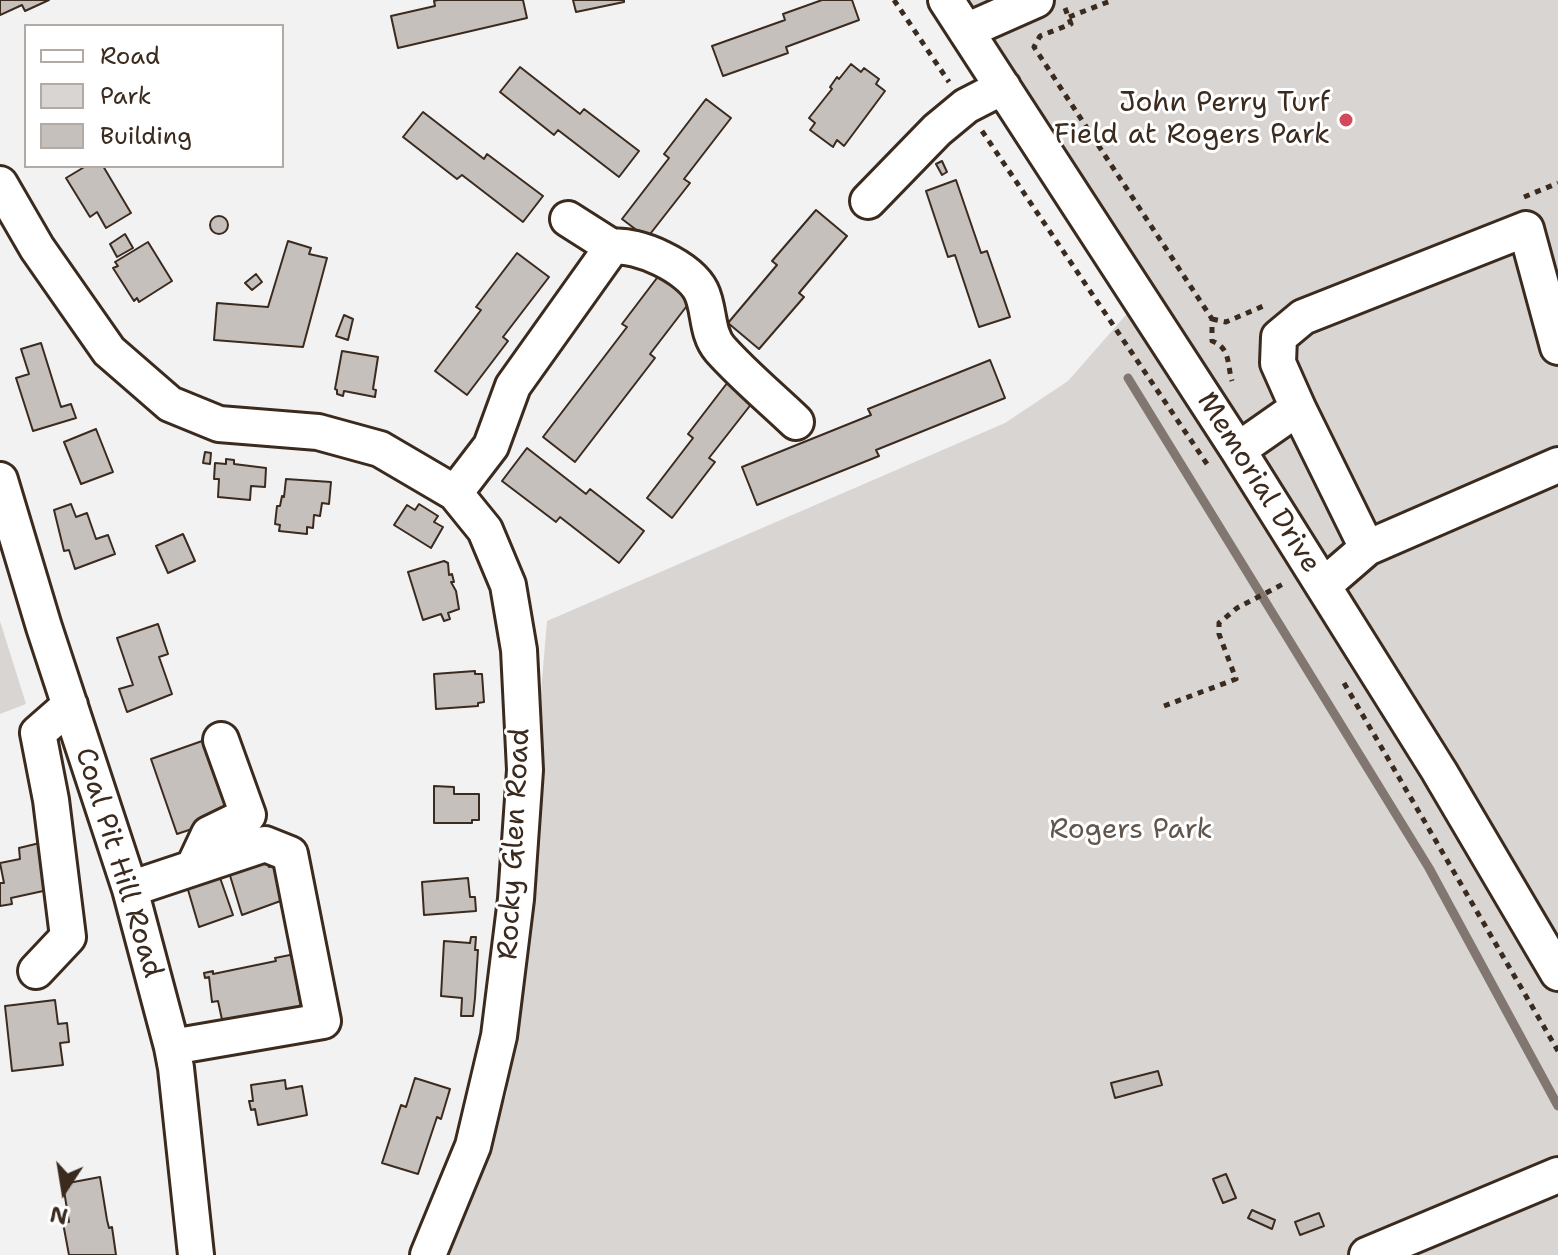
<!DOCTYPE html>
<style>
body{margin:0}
#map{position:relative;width:1558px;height:1255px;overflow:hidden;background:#f3f2f2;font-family:"Shantell Sans",sans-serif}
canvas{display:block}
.legend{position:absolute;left:24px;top:24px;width:260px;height:144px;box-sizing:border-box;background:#fff;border:2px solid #b1aaa5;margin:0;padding:10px 14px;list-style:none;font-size:24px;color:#3b2a1e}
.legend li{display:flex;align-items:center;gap:16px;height:40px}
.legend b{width:40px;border:2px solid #b1aaa5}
.north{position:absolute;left:24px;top:1151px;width:80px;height:80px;-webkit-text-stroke:6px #fff;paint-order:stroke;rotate:192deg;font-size:22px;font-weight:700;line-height:32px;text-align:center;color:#3b2a1e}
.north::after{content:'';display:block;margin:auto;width:28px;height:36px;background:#3b2a1e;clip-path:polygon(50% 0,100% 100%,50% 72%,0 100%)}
</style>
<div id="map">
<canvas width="1558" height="1255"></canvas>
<ul class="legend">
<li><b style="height:10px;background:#fff"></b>Road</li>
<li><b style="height:22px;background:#d8d5d2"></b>Park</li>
<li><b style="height:22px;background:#c6c0bd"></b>Building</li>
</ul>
<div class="north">N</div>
</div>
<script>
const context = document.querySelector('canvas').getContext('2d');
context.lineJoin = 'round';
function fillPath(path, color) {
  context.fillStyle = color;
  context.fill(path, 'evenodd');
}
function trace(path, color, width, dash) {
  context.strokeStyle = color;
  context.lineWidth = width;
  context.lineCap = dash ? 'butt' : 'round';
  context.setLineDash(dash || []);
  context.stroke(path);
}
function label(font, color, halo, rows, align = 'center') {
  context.font = font + ' "Shantell Sans",sans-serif';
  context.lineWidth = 6;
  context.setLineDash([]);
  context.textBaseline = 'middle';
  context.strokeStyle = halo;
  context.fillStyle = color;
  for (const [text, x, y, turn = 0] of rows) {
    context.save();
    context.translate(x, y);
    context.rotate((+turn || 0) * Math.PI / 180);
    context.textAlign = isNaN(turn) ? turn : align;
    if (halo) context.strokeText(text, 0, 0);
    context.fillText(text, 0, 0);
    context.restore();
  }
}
const green = new Path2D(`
 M962,0H1558V1255H444L474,1194L507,1093L547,621L1005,423L1068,381L1147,291Z
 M0,621L26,704L0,714Z`);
const stream = new Path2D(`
 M1128,378L1429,868L1558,1106`);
const building = new Path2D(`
 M0,0H49L25,11L22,5L0,15Z
 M523,0L527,18L398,48L391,16L435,6L434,1L438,0Z
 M573,0H624V2L576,12Z
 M822,0H852L859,20L786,47L788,53L723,76L712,46L785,20L783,14Z
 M851,64L861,72L864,68L879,79L876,84L885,91L844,146L837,140L833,147L810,130L815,123L809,118L832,89L830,87L837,77L839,79Z
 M520,67L580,114L584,109L639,151L619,177L558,130L554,135L500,92Z
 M706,99L731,118L684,179L690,183L647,238L622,219L669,158L664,154Z
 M423,112L484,159L487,154L543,196L523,222L462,175L457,179L403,137Z
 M942,161L947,172L942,175L936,164Z
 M86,166H103L131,213L106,228L97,212L90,217L66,178Z
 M956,180L981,253L987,251L1010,317L979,327L955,255L948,257L926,191Z
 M816,210L847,236L799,293L804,297L759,349L728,323L777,265L772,261Z
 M210 225a9 9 0 1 1 18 0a9 9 0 1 1-18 0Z
 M125,234L133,248L117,257L110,244Z
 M288,241L311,248L309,254L327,258L303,347L214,340L217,303L268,307Z
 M148,242L172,281L139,302L137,298L134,301L113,268L118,266L115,262Z
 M517,253L549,277L503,337L508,341L467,395L435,371L481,310L476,307Z
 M663,270L696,294L650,354L655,358L575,462L543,437L627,327L622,324Z
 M256,274L262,282L252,290L245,283Z
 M344,315L353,319L348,340L336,336Z
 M41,343L61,407L71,404L76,418L33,431L16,378L29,374L21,349Z
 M342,351L378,357L373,389L376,390L375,397L344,391L343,396L337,394V390L335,389Z
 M990,360L1005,398L876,450L879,456L757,505L742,467L871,415L868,409Z
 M731,378L756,398L709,458L715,462L672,518L647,498L693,438L688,434Z
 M96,429L113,472L81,484L64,442Z
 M527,448L586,494L590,489L644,531L619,563L560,517L556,522L502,481Z
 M205,452L211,453L210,464L203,463Z
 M226,459L234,460V464L266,468L265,487L251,486L250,500L218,497L219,479H214L215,463L226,464Z
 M286,479L331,482L329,504L322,503L320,516L314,515L313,528L307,527V534L279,531L280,525L275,524L277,506H280L282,496L284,497Z
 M71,504L76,517L87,513L96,539L108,535L115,554L75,569L69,550L64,551L54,510Z
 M419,504L438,516L434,522L443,527L431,548L394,525L407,505L415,510Z
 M183,534L195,561L168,573L156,546Z
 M444,561L448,563L449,575L452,574L454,582H451L456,591L459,609L448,613L450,619L444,621L441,614L423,620L408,572Z
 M158,624L168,654L159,657L172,694L127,712L119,689L133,685L117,638Z
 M475,671V674H482L484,702L478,703V706L436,709L434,674Z
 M205,740L231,816L177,834L151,759Z
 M434,786L454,787V794H479V820H472V823H434Z
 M48,841L57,888L11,898L12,904L0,906V883H4L0,863L20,859L19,848Z
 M266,857L269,867L275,865L278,886L282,884L286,899L242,915L228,869Z
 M218,872L233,915L199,927L186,883Z
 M468,878L470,897H475L476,911L424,915L422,882Z
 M471,937H476L475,950H478L475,998L473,1016H461L462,998L441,996L444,941L470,943Z
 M295,954L302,984L297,985L302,1013L224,1029L218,1001L212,1002L209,977L205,978L204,973L213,971V974L276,961L275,958Z
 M55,1000L58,1024L67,1023L69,1042L60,1043L63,1065L12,1071L5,1006Z
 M1158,1071L1162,1085L1115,1098L1111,1083Z
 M415,1078L450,1089L441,1119L437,1117L418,1174L382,1163L401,1105L406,1107Z
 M285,1080L286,1089L302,1086L307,1115L258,1125L255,1109L251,1110L249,1101H253L251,1085Z
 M1226,1174L1236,1198L1223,1203L1213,1179Z
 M100,1177L107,1220L109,1228L112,1227L116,1255H69L63,1223L69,1222L63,1184Z
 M1252,1210L1275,1220L1272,1229L1248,1218Z
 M1319,1213L1324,1226L1300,1235L1295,1222Z`);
const path = new Path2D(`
 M894,0L949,82
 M1065,8L1071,24L1040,36L1034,47L1212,319V341C1231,348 1227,365 1232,381
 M1069,17L1113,0
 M982,131L1207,464
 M1524,197L1558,183
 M1212,319L1226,322L1268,304
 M1344,683L1558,1051
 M1164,706L1236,679L1219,634V623L1237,608L1285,583`);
const minor = new Path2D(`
 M946,0L1238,450L1439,771L1558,973
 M966,31L1036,0
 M0,184L37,248L109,351L170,404L219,424L318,432L380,449L455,493L485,530L508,585L519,650L525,770L516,899L499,1036L473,1146L428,1255
 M868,201L937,130L966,106L1003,87
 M612,247C637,243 689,267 701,291C710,309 706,333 720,349C743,375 771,398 796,422
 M1298,408L1367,548
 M1238,450L1298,408L1278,363L1279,337L1303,317L1526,229L1558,347
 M0,480L44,627L130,889L172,1047L176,1068L196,1255
 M455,493L491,446L513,386L612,247L568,219
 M1323,586L1367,548L1558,465
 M193,868L209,834L248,815L221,740
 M130,889L265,844L290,854L323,1021L172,1047
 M36,971L68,937L51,800L38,733L70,705
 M1367,1255L1558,1175`);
const markers = [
 [1346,120,8,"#d1495b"]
];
const poiNames = [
 ["John Perry Turf",1330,104],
 ["Field at Rogers Park",1330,136]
];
const streetNames = [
 ["Memorial Drive",1258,483,58],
 ["Rocky Glen Road",515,844,-87],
 ["Coal Pit Hill Road",118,863,73]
];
const parkNames = [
 ["Rogers Park",1131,831]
];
fillPath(green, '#d8d5d2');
trace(stream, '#827770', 9);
fillPath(building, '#c6c0bd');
trace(building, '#3b2a1e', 2);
trace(minor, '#3b2a1e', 40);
trace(path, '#3b2a1e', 5, [6, 6]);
trace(minor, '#fff', 34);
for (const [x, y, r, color] of markers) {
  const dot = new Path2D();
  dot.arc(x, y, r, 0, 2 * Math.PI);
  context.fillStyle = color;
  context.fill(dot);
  trace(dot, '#fff', 3);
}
label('28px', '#3b2a1e', '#fff', poiNames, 'right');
label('28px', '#3b2a1e', '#fff', streetNames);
label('28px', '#62554b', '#fff', parkNames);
</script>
